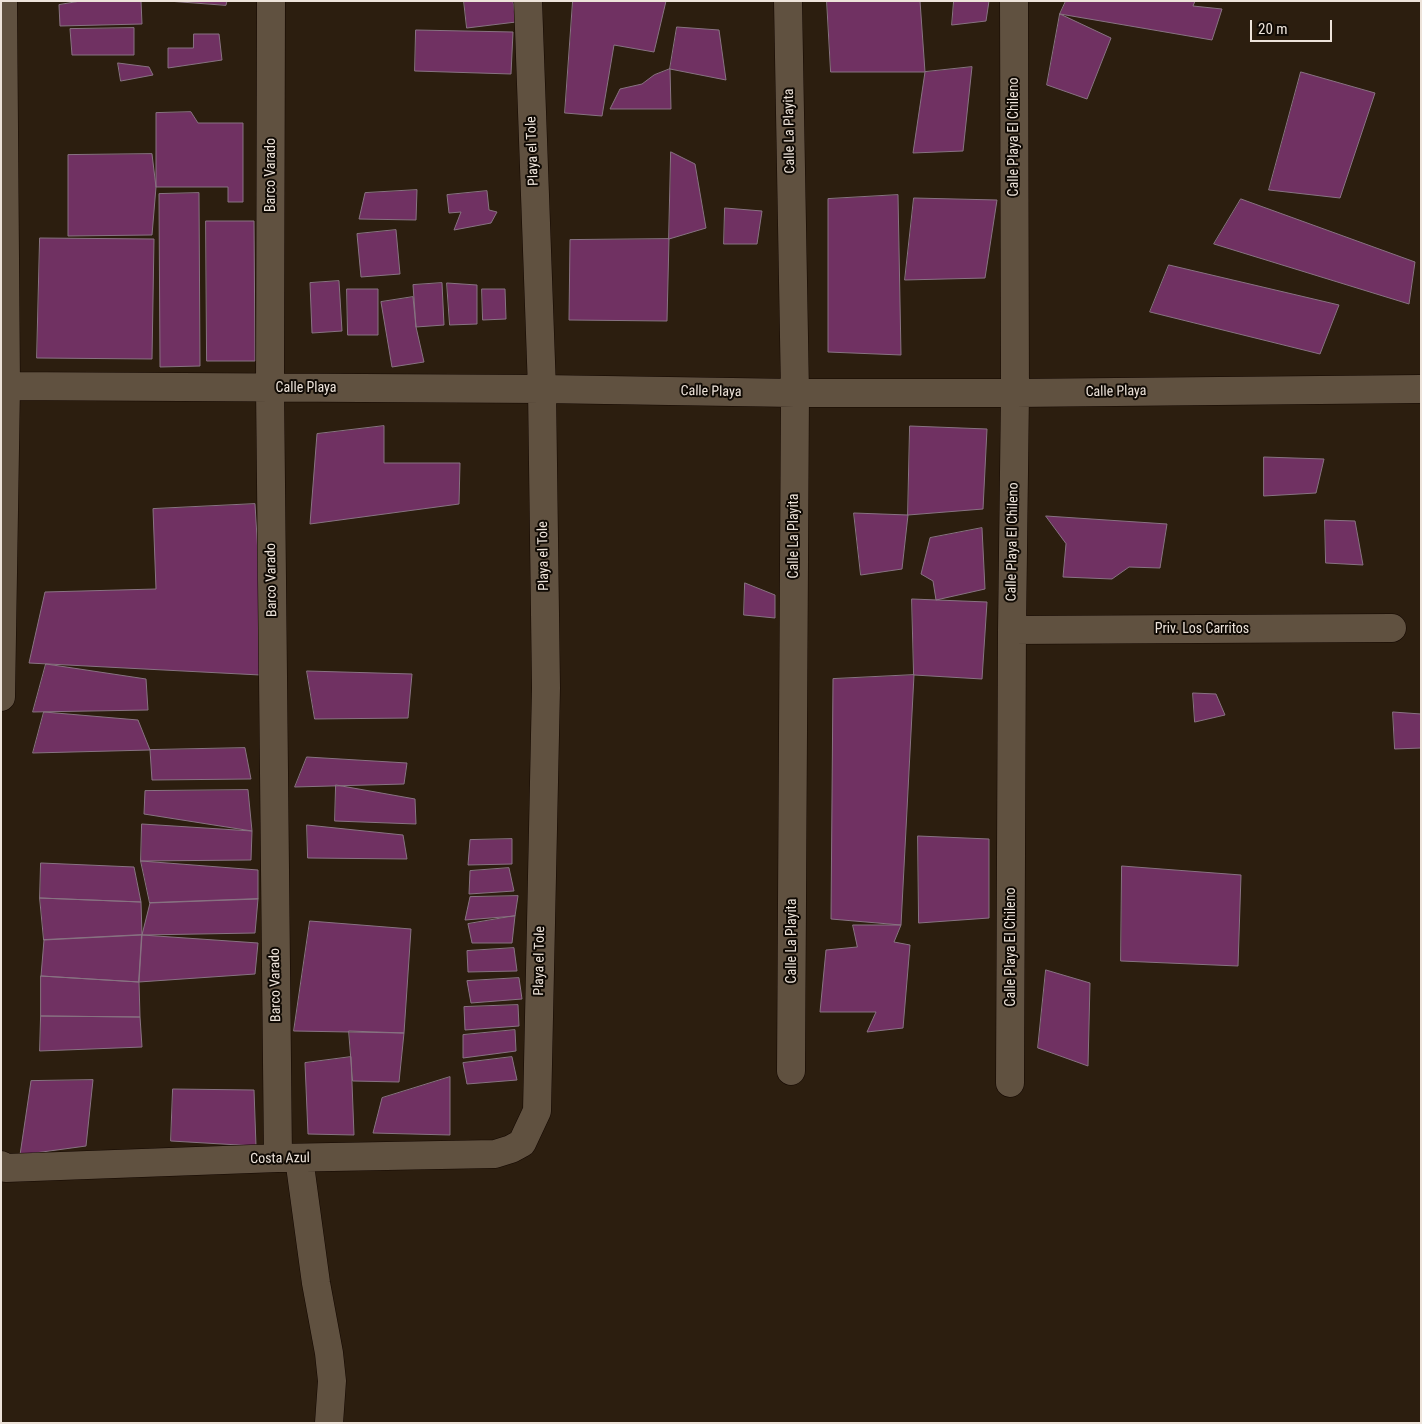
<!DOCTYPE html>
<style>
body{margin:0}
#map{position:relative;width:1422px;height:1424px;overflow:hidden;background:#2c1e0f;font-family:"Roboto Condensed",sans-serif}
canvas{display:block}
.frame{position:absolute;inset:0;border:2px solid #ede3da;pointer-events:none}
.scale{position:absolute;left:1250px;top:20px;width:82px;height:22px;box-sizing:border-box;border:2px solid #ede3da;border-top:0;padding-left:6px;font-size:15px;line-height:18px;white-space:nowrap;color:#ede3da;-webkit-text-stroke:4px #100a04;paint-order:stroke}
</style>
<div id="map">
<canvas width="1422" height="1424"></canvas>
<div class="frame"></div>
<div class="scale">20 m</div>
</div>
<script>
const context = document.querySelector('canvas').getContext('2d');
context.lineJoin = 'round';
function fillPath(path, color) {
  context.fillStyle = color;
  context.fill(path, 'evenodd');
}
function trace(path, color, width, dash) {
  context.strokeStyle = color;
  context.lineWidth = width;
  context.lineCap = dash ? 'butt' : 'round';
  context.setLineDash(dash || []);
  context.stroke(path);
}
function label(font, color, halo, rows, align = 'center') {
  context.font = font + ' "Roboto Condensed",sans-serif';
  context.lineWidth = 4;
  context.setLineDash([]);
  context.textBaseline = 'middle';
  context.strokeStyle = halo;
  context.fillStyle = color;
  for (const [text, x, y, turn = 0] of rows) {
    context.save();
    context.translate(x, y);
    context.rotate((+turn || 0) * Math.PI / 180);
    context.textAlign = isNaN(turn) ? turn : align;
    if (halo) context.strokeText(text, 0, 0);
    context.fillText(text, 0, 0);
    context.restore();
  }
}
const building = new Path2D(`
 M81,1H141L142,24L60,26L59,5Z
 M168,1H227L226,5Z
 M464,1H513L516,22L467,28Z
 M573,1H666L654,52L614,45L602,116L565,113Z
 M827,1H920L925,72H831Z
 M954,1H989L986,21L952,25Z
 M1066,1H1195L1193,6L1222,9L1212,40L1060,14Z
 M1060,14L1111,38L1087,99L1047,85Z
 M677,27L719,30L726,80L670,69Z
 M134,28V55H72L70,29Z
 M416,30L513,32L511,74L415,71Z
 M194,34H219L222,60L168,68V48H193Z
 M118,63L149,67L153,75L121,81Z
 M972,67L963,151L913,153L925,72Z
 M670,69L671,109H610L620,89L642,84L654,75Z
 M1301,72L1375,93L1340,198L1269,190Z
 M191,112L198,123H243V202H228V187H156V113Z
 M671,152L695,164L706,228L669,239Z
 M152,154L156,187L152,235L68,236V155Z
 M417,190L416,220L359,219L365,193Z
 M487,191L489,210L497,212L491,223L454,230L461,212L449,213L447,195Z
 M199,193L200,366L160,367L159,194Z
 M898,195L901,355L828,352V199Z
 M914,198L997,200L985,278L905,280Z
 M1241,199L1415,262L1409,304L1214,244Z
 M725,208L762,211L757,244H724Z
 M206,221H254L255,361H207Z
 M396,230L400,274L361,277L357,234Z
 M40,238L154,239L152,359L37,358Z
 M669,239L667,321L569,320L570,240Z
 M1169,265L1339,305L1320,354L1150,312Z
 M339,281L342,331L312,333L310,283Z
 M442,283L444,325L416,327L413,285Z
 M447,283L477,285V324L450,325Z
 M347,289H378V335H348Z
 M482,289H505L506,319L483,320Z
 M413,297L416,327L424,362L392,367L381,302Z
 M384,426V463H460L459,504L310,524L317,434Z
 M910,426L987,429L983,509L908,515Z
 M1264,457L1324,459L1316,493L1264,496Z
 M255,504L258,554L260,675L29,663L45,592L156,589L153,509Z
 M854,513L908,515L902,569L861,575Z
 M1046,516L1167,524L1160,568L1129,567L1112,579L1063,577L1066,544Z
 M1325,520L1355,521L1363,565L1326,563Z
 M982,528L985,589L936,600L933,581L921,574L930,538Z
 M745,583L775,595V618L744,615Z
 M912,599L987,602L982,679L914,675Z
 M46,664L146,679L148,710L33,712Z
 M307,671L412,674L408,718L315,719Z
 M914,675L901,925L831,919L833,679Z
 M1193,693L1216,694L1225,715L1195,722Z
 M44,712L138,720L150,750L33,753Z
 M1393,712L1421,714V748L1395,749Z
 M245,748L251,779L152,780L150,750Z
 M307,757L407,763L404,784L295,787Z
 M336,785L415,799L416,824L335,821Z
 M248,790L252,831L144,814L145,791Z
 M142,824L252,831L251,860L141,861Z
 M307,825L403,835L407,859L308,858Z
 M918,836L989,839V918L919,923Z
 M512,839V864L468,865L470,840Z
 M141,861L258,870V899L150,903Z
 M41,863L134,867L141,902L40,898Z
 M1122,866L1241,875L1238,966L1121,961Z
 M509,868L514,891L469,894L470,871Z
 M518,896L515,916L465,920L470,897Z
 M40,898L141,902L142,935L44,940Z
 M258,899L255,933L142,935L150,903Z
 M515,916L512,943H472L468,924Z
 M310,921L411,929L404,1033L294,1031Z
 M853,925H901L894,942L910,945L903,1028L867,1032L876,1012H820L826,950L857,947Z
 M142,935L139,982L41,976L44,940Z
 M142,935L258,943L255,974L139,982Z
 M514,948L517,971L468,972L467,951Z
 M1046,970L1090,983L1088,1066L1038,1048Z
 M41,976L139,982L140,1017L41,1016Z
 M519,978L522,999L471,1003L467,981Z
 M518,1005L519,1026L465,1030L464,1007Z
 M41,1016L140,1017L142,1047L40,1051Z
 M515,1030L516,1051L463,1058V1035Z
 M349,1031L404,1033L399,1082L353,1081Z
 M351,1057L354,1135L308,1134L305,1063Z
 M512,1057L517,1080L467,1084L463,1063Z
 M450,1077V1135L373,1133L382,1098Z
 M93,1080L86,1146L20,1155L31,1081Z
 M173,1089L254,1090L256,1146L171,1141Z`);
const street = new Path2D(`
 M271,1L270,387L278,1158
 M788,1L795,393L791,1071
 M1,386L542,389L795,393H1015L1421,389
 M1012,630L1392,628
 M1,697L6,386L3,1
 M1010,1083L1012,630L1015,393L1014,1
 M299,1158L316,1283L329,1353L332,1381L329,1423
 M1,1165L6,1168L278,1158L495,1154L511,1149L522,1143L537,1111L546,688L542,389L528,1`);
const streetNames = [
 ["Calle La Playita",790,131,-91],
 ["Calle Playa El Chileno",1014,137,-90],
 ["Playa el Tole",533,151,-92],
 ["Barco Varado",271,175,-90],
 ["Calle Playa",306,388],
 ["Calle Playa",711,392,1],
 ["Calle Playa",1116,392,-1],
 ["Calle La Playita",794,536,-90],
 ["Calle Playa El Chileno",1013,542,-89],
 ["Playa el Tole",544,556,-91],
 ["Barco Varado",272,580,-91],
 ["Priv. Los Carritos",1202,629],
 ["Calle La Playita",792,941,-90],
 ["Calle Playa El Chileno",1011,947,-90],
 ["Playa el Tole",540,961,-89],
 ["Barco Varado",276,985,-91],
 ["Costa Azul",280,1159,-1]
];
fillPath(building, '#703162');
trace(building, '#887382', 1);
trace(street, '#140800', 29);
trace(street, '#605140', 28);
label('14px', '#ede3da', '#100a04', streetNames);
</script>
